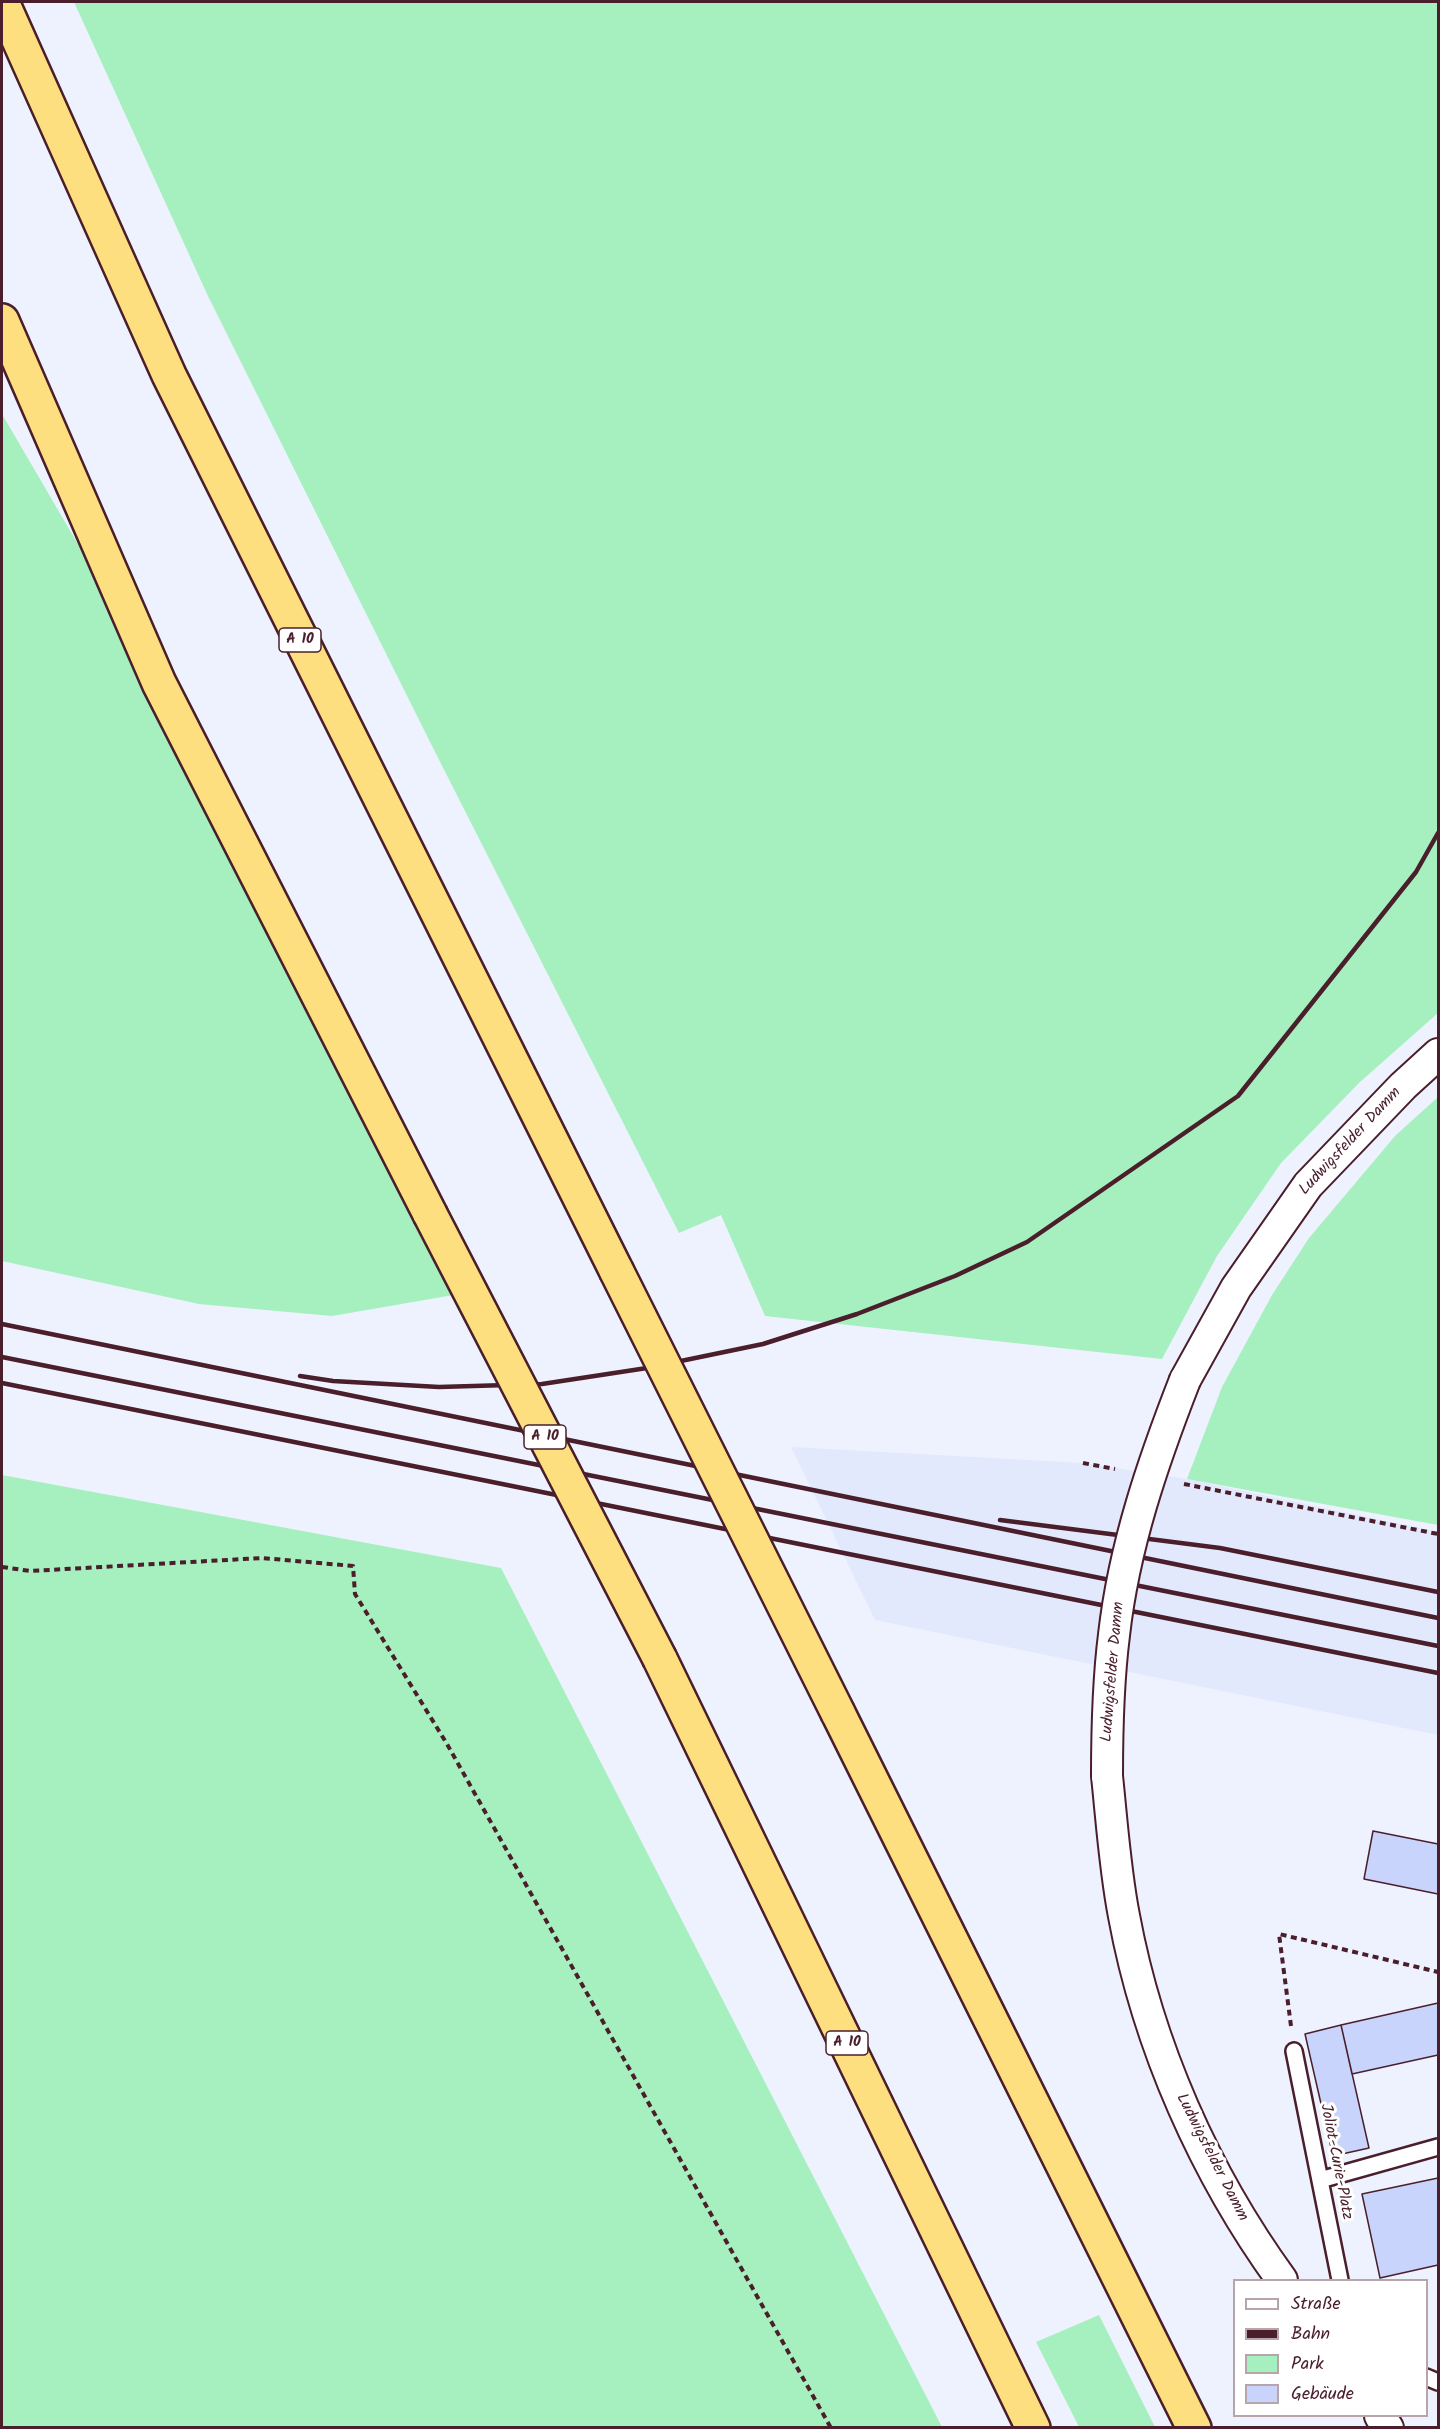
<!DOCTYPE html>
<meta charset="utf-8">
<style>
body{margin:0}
#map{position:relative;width:1440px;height:2429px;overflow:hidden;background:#eef2fe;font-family:Kalam,sans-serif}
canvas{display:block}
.frame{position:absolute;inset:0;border:3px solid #4a1f2b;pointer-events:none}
.legend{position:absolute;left:1233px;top:2279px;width:195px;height:138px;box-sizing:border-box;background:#fff;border:2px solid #b7a5aa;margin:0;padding:8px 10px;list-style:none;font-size:18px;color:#4a1f2b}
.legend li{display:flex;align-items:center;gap:12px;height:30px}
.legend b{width:30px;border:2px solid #b7a5aa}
</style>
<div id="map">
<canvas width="1440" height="2429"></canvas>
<div class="frame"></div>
<ul class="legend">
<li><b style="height:8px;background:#fff"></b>Straße</li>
<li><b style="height:8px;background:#4a1f2b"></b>Bahn</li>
<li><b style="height:16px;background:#a6f0bf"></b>Park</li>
<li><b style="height:16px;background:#c8d4fb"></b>Gebäude</li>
</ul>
</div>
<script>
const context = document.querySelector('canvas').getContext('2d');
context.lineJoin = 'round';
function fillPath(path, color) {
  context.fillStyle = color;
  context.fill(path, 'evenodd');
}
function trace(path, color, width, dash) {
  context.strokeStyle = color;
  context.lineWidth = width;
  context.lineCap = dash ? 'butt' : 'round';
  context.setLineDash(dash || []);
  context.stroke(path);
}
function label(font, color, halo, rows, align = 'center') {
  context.font = font + ' Kalam,sans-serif';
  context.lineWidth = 6;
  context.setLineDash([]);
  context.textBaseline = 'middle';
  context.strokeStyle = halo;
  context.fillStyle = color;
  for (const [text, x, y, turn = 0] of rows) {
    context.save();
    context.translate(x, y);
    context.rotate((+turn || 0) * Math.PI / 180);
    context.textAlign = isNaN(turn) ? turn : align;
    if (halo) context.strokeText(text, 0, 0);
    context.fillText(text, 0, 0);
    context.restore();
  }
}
const built = new Path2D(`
 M791,1447L1083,1463L1187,1479L1438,1532V1735L875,1620Z`);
const green = new Path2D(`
 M74,2H1438V1013L1360,1082L1281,1163L1217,1256L1162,1359L765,1316L721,1215L679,1233L430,742L207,294Z
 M2,414L159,683L471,1292L332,1316L199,1304L2,1261Z
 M1438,1097V1525L1187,1479L1222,1387L1272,1295L1309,1238L1395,1136Z
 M2,1475L501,1568L942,2427H2Z
 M1099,2315L1155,2427H1156H1079L1036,2342Z`);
const building = new Path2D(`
 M1373,1831L1438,1844V1894L1364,1879Z
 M1438,2003V2055L1352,2074L1341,2025Z
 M1341,2025L1369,2148L1333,2156L1305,2034Z
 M1438,2178V2265L1380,2278L1362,2194Z`);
const path = new Path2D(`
 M1083,1463L1115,1469
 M1184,1484L1438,1534
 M2,1567L30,1571L262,1558L353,1566L355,1594L447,1744L831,2428
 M1291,2026L1279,1934L1438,1972`);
const lane = new Path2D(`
 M1294,2051L1340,2280
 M1320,2180L1438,2147
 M1426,2377L1438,2382`);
const street = new Path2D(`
 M1185,1380L1236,1288L1308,1185L1403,1086L1438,1054
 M1107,1776C1112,1823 1115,1870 1124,1916C1148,2046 1205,2174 1282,2280
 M1380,2416L1388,2428`);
const highway = new Path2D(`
 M2,2L169,375L616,1270
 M2,321L159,683L430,1214
 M660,1659L1033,2428
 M838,1713L1194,2428`);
const rail = new Path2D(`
 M2,1324L1438,1618
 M2,1357L1438,1646
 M300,1376L333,1381L439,1387L542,1384L647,1368L763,1344L857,1314L955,1276L1027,1242L1238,1096L1416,872L1438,833
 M2,1383L1438,1673
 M1000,1520L1220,1548L1438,1592`);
const streetBridge = new Path2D(`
 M1107,1776C1107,1729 1108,1682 1114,1635C1124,1546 1153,1462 1185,1380`);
const highwayBridge = new Path2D(`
 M430,1214L660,1659
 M616,1270L838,1713`);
const shields = [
 [300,640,42],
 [545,1437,42],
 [847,2043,42]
];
const shieldNames = [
 ["A 10",300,640],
 ["A 10",545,1437],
 ["A 10",847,2043]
];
const streetNames = [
 ["Ludwigsfelder Damm",1351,1142,-47],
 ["Ludwigsfelder Damm",1114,1672,-85],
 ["Ludwigsfelder Damm",1211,2158,63],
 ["Joliot-Curie-Platz",1335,2162,79]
];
fillPath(built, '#e3e9fd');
fillPath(green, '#a6f0bf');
fillPath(building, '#c8d4fb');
trace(building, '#4a1f2b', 1.5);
trace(lane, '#4a1f2b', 20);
trace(street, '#4a1f2b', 34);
trace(highway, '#4a1f2b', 38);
trace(path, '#4a1f2b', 4, [6, 4.5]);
trace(lane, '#fff', 15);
trace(street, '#fff', 30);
trace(highway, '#fddf80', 33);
trace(rail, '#4a1f2b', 4.5);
trace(streetBridge, '#4a1f2b', 34, []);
trace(highwayBridge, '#4a1f2b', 38, []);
trace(streetBridge, '#fff', 30);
trace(highwayBridge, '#fddf80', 33);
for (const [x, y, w] of shields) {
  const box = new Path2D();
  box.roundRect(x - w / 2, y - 12, w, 24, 4.5);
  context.fillStyle = '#fff';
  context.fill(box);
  trace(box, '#4a1f2b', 1.5);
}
label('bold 15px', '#4a1f2b', null, shieldNames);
label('16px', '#4a1f2b', '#fff', streetNames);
</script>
